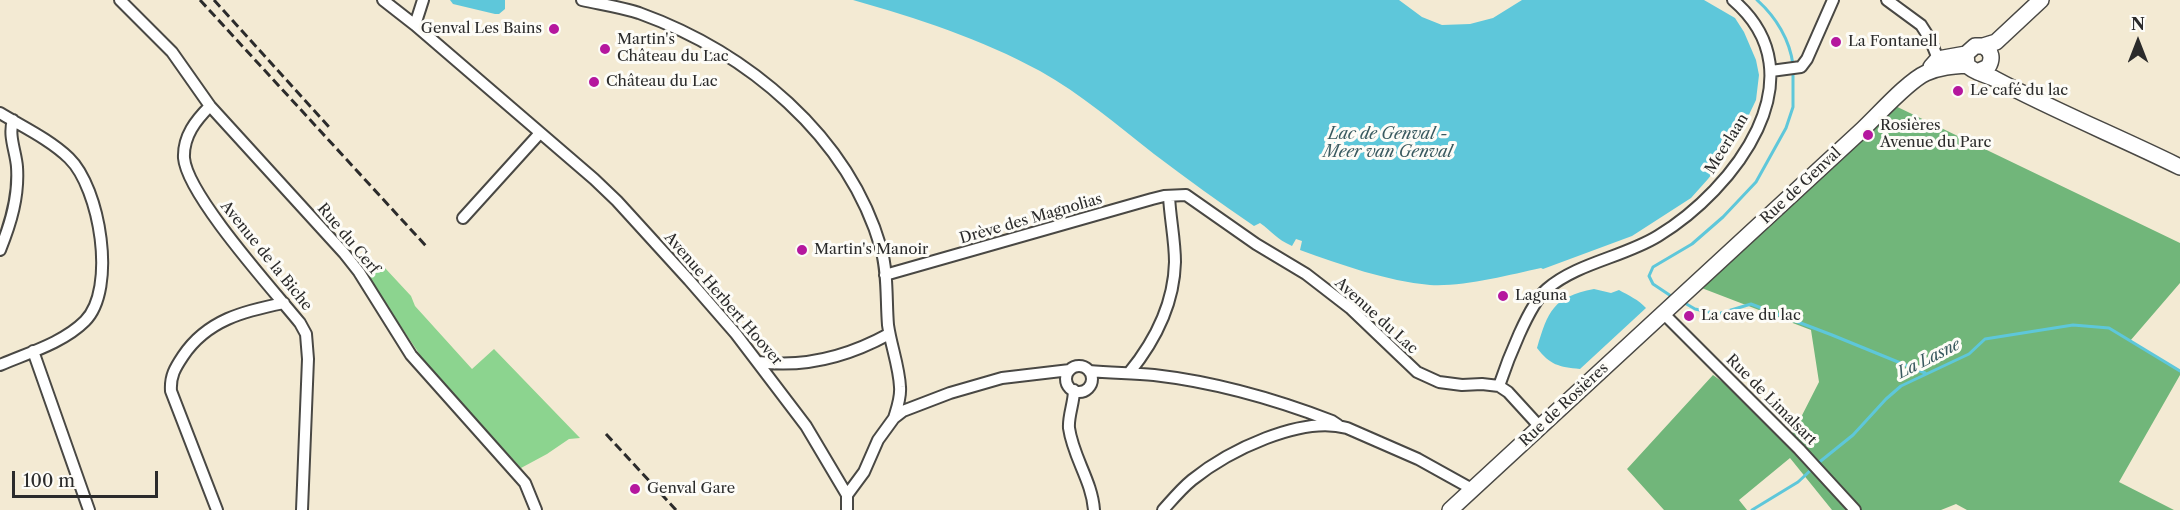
<!DOCTYPE html>
<meta charset="utf-8">
<style>
body{margin:0}
#map{position:relative;width:2180px;height:510px;overflow:hidden;background:#f3ead3;font-family:"Libre Caslon Text",serif}
canvas{display:block}
.north{position:absolute;left:2108px;top:12px;width:60px;height:60px;-webkit-text-stroke:4px #fdfcf7;paint-order:stroke;rotate:0deg;font-size:16px;font-weight:700;line-height:24px;text-align:center;color:#2b2b2b}
.north::after{content:'';display:block;margin:auto;width:21px;height:27px;background:#2b2b2b;clip-path:polygon(50% 0,100% 100%,50% 72%,0 100%)}
.scale{position:absolute;left:12px;top:471px;width:146px;height:27px;box-sizing:border-box;border:3px solid #2b2b2b;border-top:0;padding-left:8px;font-size:18px;line-height:21px;white-space:nowrap;color:#2b2b2b;-webkit-text-stroke:4px #fdfcf7;paint-order:stroke}
</style>
<div id="map">
<canvas width="2180" height="510"></canvas>
<div class="north">N</div>
<div class="scale">100 m</div>
</div>
<script>
const context = document.querySelector('canvas').getContext('2d');
context.lineJoin = 'round';
function fillPath(path, color) {
  context.fillStyle = color;
  context.fill(path, 'evenodd');
}
function trace(path, color, width, dash) {
  context.strokeStyle = color;
  context.lineWidth = width;
  context.lineCap = dash ? 'butt' : 'round';
  context.setLineDash(dash || []);
  context.stroke(path);
}
function label(font, color, halo, rows, align = 'center') {
  context.font = font + ' "Libre Caslon Text",serif';
  context.lineWidth = 6;
  context.setLineDash([]);
  context.textBaseline = 'middle';
  context.strokeStyle = halo;
  context.fillStyle = color;
  for (const [text, x, y, turn = 0] of rows) {
    context.save();
    context.translate(x, y);
    context.rotate((+turn || 0) * Math.PI / 180);
    context.textAlign = isNaN(turn) ? turn : align;
    if (halo) context.strokeText(text, 0, 0);
    context.fillText(text, 0, 0);
    context.restore();
  }
}
const green = new Path2D(`
 M376,266L385,268L411,296L415,306L472,369L494,349L580,438L569,439L547,454L521,468L426,364L366,274Z`);
const forest = new Path2D(`
 M1885,101L2180,243V283L2130,341L2180,371V375L2119,482L2174,510H1967L1956,504L1941,510H1832L1790,458L1739,500L1747,510H1664L1627,469L1713,375L1793,433L1819,382L1811,330L1699,287Z`);
const water = new Path2D(`
 M450,0H505V9L499,14H495L453,4Z
 M853,0H1399L1422,17L1442,25L1470,24L1493,18L1522,0H1704L1735,18L1744,32L1756,60L1759,75L1756,100L1735,144L1708,179L1691,198L1632,236L1543,269L1541,268C1509,275 1463,287 1430,285C1386,281 1342,265 1300,250L1302,241L1296,239L1292,246C1276,239 1273,232 1260,223L1254,226C1220,203 1187,179 1154,154C1117,125 1081,94 1040,71C981,39 917,18 853,0Z
 M1594,289L1611,293L1619,290C1628,295 1639,300 1646,308L1580,369C1559,367 1550,365 1537,348C1548,311 1553,297 1594,289Z`);
const stream = new Path2D(`
 M1757,0C1776,17 1790,40 1793,65
 M1671,296L1653,284L1649,276L1653,267L1692,244L1723,217L1756,182L1786,128L1793,107V72
 M1683,302L1695,309L1718,314L1751,304L1832,335L1925,373
 M1817,464L1853,435L1886,399L1901,386L1969,354L1985,339L2073,325L2109,328L2180,371
 M1752,510L1798,482L1812,469`);
const street = new Path2D(`
 M120,0L172,52L210,106L344,253L359,272L411,355L525,483L536,510
 M383,0L415,25L594,179L617,201L689,280L736,334L806,426L847,495V510
 M582,0C600,4 621,7 639,13C747,52 848,135 881,248C888,273 886,300 888,325C891,346 899,366 900,387C901,398 897,408 894,418
 M1887,0L1921,25L1930,39L1938,59
 M415,25L423,0
 M1771,71L1801,67L1807,59L1833,0
 M210,106C196,120 183,136 184,158C187,195 274,291 300,323L306,334L308,359L302,510
 M0,113C23,127 49,139 69,158C100,188 117,289 85,321C63,343 28,353 0,365
 M463,218L540,133
 M0,250C11,223 19,196 17,167C16,152 8,136 13,120
 M885,275L1152,199L1164,196L1186,195L1256,244L1306,274L1350,308L1417,372L1439,382L1462,385L1482,384L1499,386L1508,392L1540,427
 M1663,313L1799,449L1855,510
 M33,351L89,510
 M759,362C805,368 849,356 889,334
 M1066 379a13 13 0 1 1 26 0a13 13 0 1 1-26 0Z
 M1089,371C1111,373 1132,373 1154,375C1215,382 1275,399 1332,421L1338,425
 M1129,373C1155,341 1174,304 1175,262C1175,240 1170,218 1169,196
 M1499,386C1507,362 1529,304 1547,289C1577,263 1624,257 1658,236C1734,190 1822,76 1733,0
 M1074,390C1074,403 1068,416 1069,428C1073,457 1092,481 1094,510
 M847,495L864,472L878,440L894,418L903,411L950,393L1002,378L1070,370
 M217,510L171,391C170,376 175,368 183,356C207,320 244,311 284,303
 M1163,510C1172,500 1181,489 1192,480C1228,451 1301,415 1347,428L1418,459L1472,489`);
const secondary = new Path2D(`
 M2041,0L1996,42L1983,46H1975L1966,54L1967,65C1974,73 1986,74 1995,79C2055,111 2119,137 2180,167
 M1931,67L1938,59L1966,54
 M1979,71L1988,67C1993,59 1992,51 1983,46
 M1450,510L1863,129C1879,114 1908,81 1926,73C1939,67 1953,66 1967,65`);
const rail = new Path2D(`
 M200,0L426,246
 M214,0L329,127
 M606,434L676,510`);
const markers = [
 [554,29,6,"#b5179e"],
 [1836,42,6,"#b5179e"],
 [605,49,6,"#b5179e"],
 [594,82,6,"#b5179e"],
 [1958,91,6,"#b5179e"],
 [1868,135,6,"#b5179e"],
 [802,250,6,"#b5179e"],
 [1503,296,6,"#b5179e"],
 [1689,316,6,"#b5179e"],
 [635,489,6,"#b5179e"]
];
const poiNames = [
 ["Genval Les Bains",542,29,"right"],
 ["Martin's",617,40],
 ["Château du Lac",617,57],
 ["La Fontanell",1848,42],
 ["Château du Lac",606,82],
 ["Le café du lac",1970,91],
 ["Rosières",1880,126],
 ["Avenue du Parc",1880,143],
 ["Martin's Manoir",814,250],
 ["Laguna",1515,296],
 ["La cave du lac",1701,316],
 ["Genval Gare",647,489]
];
const streetNames = [
 ["Meerlaan",1727,144,-58],
 ["Rue de Genval",1801,186,-43],
 ["Drève des Magnolias",1031,219,-16],
 ["Rue du Cerf",348,239,50],
 ["Avenue de la Biche",266,256,51],
 ["Avenue Herbert Hoover",723,299,49],
 ["Avenue du Lac",1376,316,42],
 ["Rue de Limalsart",1771,400,45],
 ["Rue de Rosières",1564,405,-43]
];
const waterNames = [
 ["Lac de Genval -",1388,134],
 ["Meer van Genval",1388,152],
 ["La Lasne",1929,359,-27]
];
fillPath(green, '#8cd48f');
fillPath(forest, '#71b67a');
fillPath(water, '#5ec7da');
trace(stream, '#5ec7da', 3);
trace(street, '#494844', 14);
trace(secondary, '#494844', 18);
trace(street, '#fff', 10);
trace(secondary, '#fff', 15);
trace(rail, '#2b2b2b', 3, [9, 4.5]);
for (const [x, y, r, color] of markers) {
  const dot = new Path2D();
  dot.arc(x, y, r, 0, 2 * Math.PI);
  context.fillStyle = color;
  context.fill(dot);
  trace(dot, '#fdfcf7', 2);
}
label('15px', '#2b2b2b', '#fdfcf7', poiNames, 'left');
label('15px', '#2b2b2b', '#fdfcf7', streetNames);
label('italic 16px', '#3a5a60', '#fdfcf7', waterNames);
</script>
